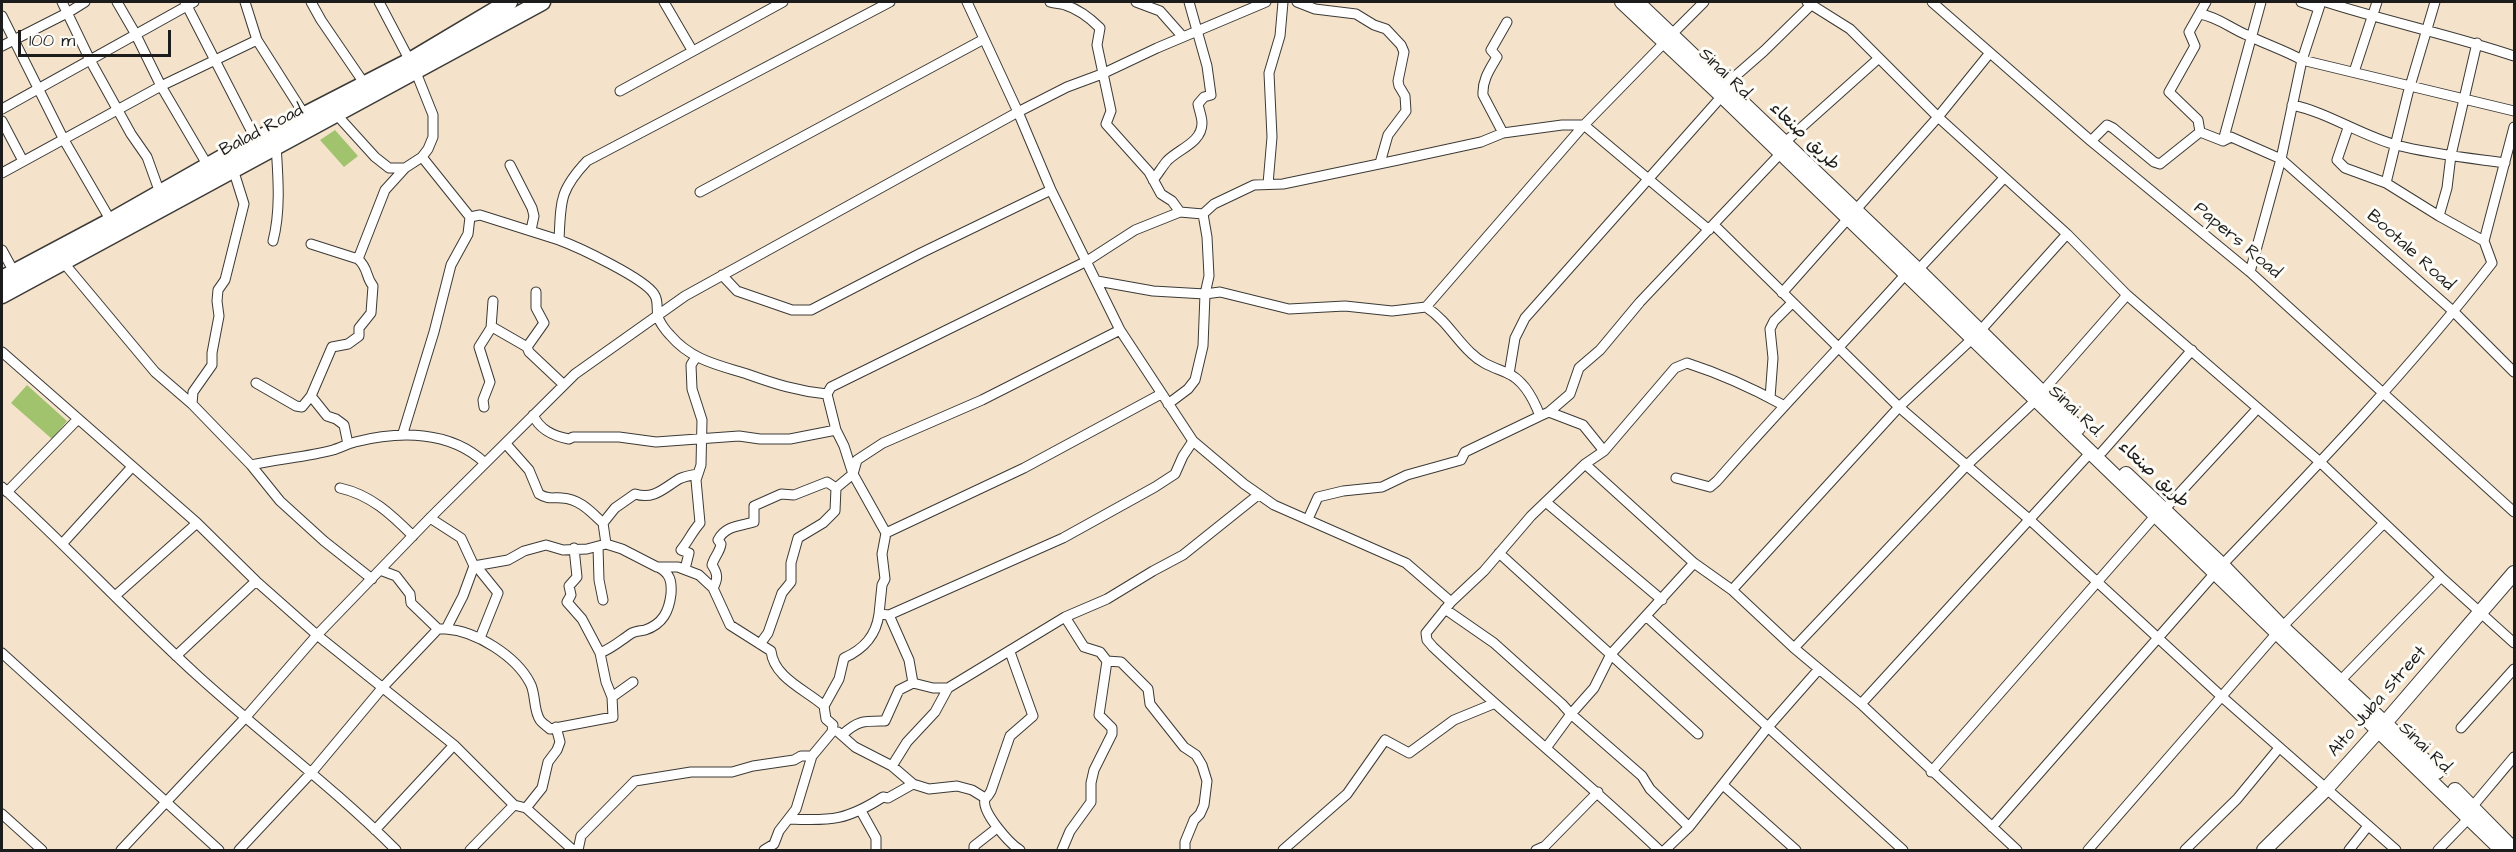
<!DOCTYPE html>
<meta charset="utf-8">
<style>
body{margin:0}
#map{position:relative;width:2516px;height:852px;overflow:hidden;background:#f4e3ca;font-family:"Architects Daughter",sans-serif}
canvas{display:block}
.frame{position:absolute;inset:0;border:3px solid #1c1c1c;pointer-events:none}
.scale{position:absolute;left:18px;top:30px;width:153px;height:27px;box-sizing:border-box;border:3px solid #1c1c1c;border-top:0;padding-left:8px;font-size:18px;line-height:21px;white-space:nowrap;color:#1c1c1c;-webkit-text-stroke:4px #fdfcf7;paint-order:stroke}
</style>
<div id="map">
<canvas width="2516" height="852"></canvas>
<div class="frame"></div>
<div class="scale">100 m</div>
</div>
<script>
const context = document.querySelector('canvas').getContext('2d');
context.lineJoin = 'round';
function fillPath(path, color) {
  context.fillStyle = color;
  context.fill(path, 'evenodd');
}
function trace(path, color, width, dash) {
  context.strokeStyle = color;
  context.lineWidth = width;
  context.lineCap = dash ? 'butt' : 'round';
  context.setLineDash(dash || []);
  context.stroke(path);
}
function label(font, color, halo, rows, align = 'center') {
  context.font = font + ' "Architects Daughter","Playpen Sans Arabic",sans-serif';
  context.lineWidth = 6;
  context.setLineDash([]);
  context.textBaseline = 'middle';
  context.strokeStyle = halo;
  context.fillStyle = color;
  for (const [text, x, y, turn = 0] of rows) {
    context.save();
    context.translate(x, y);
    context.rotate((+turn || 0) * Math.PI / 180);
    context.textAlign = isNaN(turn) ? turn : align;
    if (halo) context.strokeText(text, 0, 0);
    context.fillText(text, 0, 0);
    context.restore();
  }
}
const green = new Path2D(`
 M335,130L358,156L344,167L320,140Z
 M27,385L67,421L52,439L11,403Z`);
const street = new Path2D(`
 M62,2L90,60L131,134L147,157L160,193
 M117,2L135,33L161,86L208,166
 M185,2L256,140
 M245,2L257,40
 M311,2L321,20L364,83
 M379,2L410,61
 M664,2L692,50
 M967,2L1018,112L1051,190L1120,330L1193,441L1244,484L1274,505L1406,563L1451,602
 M1050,2C1056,4 1060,3 1065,5C1078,9 1091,19 1100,28L1097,45L1111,111L1106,124L1149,172L1161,194L1172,201L1180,212
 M1136,2L1160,11L1183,37
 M1297,2L1315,9L1356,14L1374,25L1386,29L1401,45L1404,52L1398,81L1399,86L1405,96L1406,111L1388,135L1380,163
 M1807,2L1850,29L1938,117L2067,234L2127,295L2320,462L2441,577L2514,643
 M1932,2L2091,141L2250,272L2514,512
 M2206,2L2189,32L2195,46L2169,92L2198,120L2200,132L2223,141L2231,137L2281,159L2454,312L2514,372
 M2301,2L2319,8
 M2326,2C2388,22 2452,35 2514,56
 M2200,14C2218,17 2230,28 2247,35C2265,44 2284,50 2302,60L2514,111
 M2,16L64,140L111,221
 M1672,34L1704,2
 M2477,43L2451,155L2447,188L2439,216L2484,241
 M2,46L69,12L85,2
 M2354,72L2377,2
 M1724,86L1764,51L1811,5
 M620,91L783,2
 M2292,105C2327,112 2360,135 2396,145C2431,154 2469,158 2505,163
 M2,109L194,2
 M336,114L375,157L389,168H405
 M2,121L23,161
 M2348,128L2337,160L2345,168L2386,183L2439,216
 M1503,133L1483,95C1482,80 1490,69 1497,57L1491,50L1507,22
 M2091,141L2107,125L2113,128L2154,162L2160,164L2200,132
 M2223,141L2261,2
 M1784,143L1879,58
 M510,165L532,208L534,216L531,230
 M2,173L161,86L257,40L304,114
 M1153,180C1158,174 1162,167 1167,161C1178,149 1202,143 1202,123C1202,117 1199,110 1198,104L1204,97L1211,95L1207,66L1189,2
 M2386,183L2408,93L2435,2
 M1268,184L1272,137L1269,73L1280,36L1283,2
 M700,192L984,39
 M470,217L480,215L559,240C561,201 559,191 587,161L890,2
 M1714,225L1899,407L2030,520L2221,696L2396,850
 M559,240C578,247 644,278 654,294C659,301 656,308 658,316C659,322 666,331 670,335C691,360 718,365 747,374C775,384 797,391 827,394
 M273,241C281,210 278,176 276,145
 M311,244L358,259
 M2,250L14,272
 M63,262L155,372L192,404L251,465L280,501L324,541L372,579
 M1918,270L2004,178
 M2250,272L2281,159L2302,60L2321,2
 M722,275L737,291L792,310H811L921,253L1051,190
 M1097,281L1153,291L1205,294L1220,292L1289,309L1345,306L1392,311L1426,307C1447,321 1454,337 1471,353C1482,364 1493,367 1507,373C1524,380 1534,400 1540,416L1549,412L1583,425L1604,451
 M536,292V308L544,323L527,347L529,352L564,385
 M1782,293L1938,117L1989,54
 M1426,307L1584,125L1665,42
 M491,328L493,301
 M1980,331L2067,234
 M2,352L197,523L256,581L317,635L454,745L514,805L526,808L573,850
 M1509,374L1515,338L1525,318L1722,96
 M256,383L296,406L302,407L311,396L327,416L336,419L344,425L348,444
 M2042,392L2127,295
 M311,396L332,347L348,344L359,336V328L371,313L373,286C365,276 369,269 358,259L385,190L405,168L422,157L428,149L433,137V115L415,70
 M1770,398L1773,358L1770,329L1774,321L1792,303
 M192,404L193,392L212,365V353L219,316L217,301L218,290L225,280L244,204L233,169
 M1168,404L1188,389L1195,380L1203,346L1205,294L1209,276L1207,237L1203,214
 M484,407L483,400L490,382L479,347L491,328H494L527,347
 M1549,412L1570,394L1579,368L1600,350L1640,302L1780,154
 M533,415C540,430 553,436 569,439L573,437H619L656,442L739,436L760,439H790L836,430
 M403,433L434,332L451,265L468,234L470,217L422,157
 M506,444L529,470L539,494C549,500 553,497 562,498C580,499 591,512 603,523L606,544L622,549L657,567H678L699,575L713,588L730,625L771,651C774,678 806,690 824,706L826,719L833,725L832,732L812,756H801L794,760L753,766L732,772H691L635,781L581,836L578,850
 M2102,452L2192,350
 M1585,464L1694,563L1732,590L1794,648L1861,704L2017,850
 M251,465C278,459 307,457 333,450C340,448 347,444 355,442C399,431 450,430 485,463
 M1676,478L1710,487L1717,481C1778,411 1843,344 1905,275
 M2,487C69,548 131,615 198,676C263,735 334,788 396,850
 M340,488C371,495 391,514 413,536
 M7,492L78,419
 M1547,503L1662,600
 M2164,510L2258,408
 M1308,519L1318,497L1343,491L1382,487L1407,475L1461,460L1465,452L1540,416
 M603,523L615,508L635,494C654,500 664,488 679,479C685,476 692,475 698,474
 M886,533L1024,468L1161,394
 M62,544L131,468
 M598,547L599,580L603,600
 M1499,553L1698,734
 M2222,565C2315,468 2409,370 2492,263L2484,241L2514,127
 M474,566L508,560L524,551L546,545L563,550L587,549L606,544
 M477,567L498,593L480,638
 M685,569L689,553L681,550C689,540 692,532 700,523L696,480L701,465L702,420L692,389L691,365L696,357
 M380,570L396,576L410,594L411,603L438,629
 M713,588C718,579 718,574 712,565C714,557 720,552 721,544L718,540C725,526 739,526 754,522V506L781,494L794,495L827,482L836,488
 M1732,590L1899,407L1972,339
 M115,596L197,523
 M1445,609L1494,643L1562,704L1571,714L1642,776L1650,789L1689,827
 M889,615L1063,538L1155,487L1175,474L1183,456L1193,441
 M1647,617L1903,850
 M2282,627L2384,523
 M446,629C476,631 516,656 530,683C536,693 533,710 540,720C542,723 547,726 550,729L613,717L612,697L606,682L600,653L582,619L567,602L571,595L569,586L577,577L574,548
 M760,644L768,633L782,593L791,582V563L798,538L823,523L835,511L836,488L853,474L857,460L883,443L982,400L1120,330
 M1794,648L1967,465L2036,400
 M1010,652L1033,716L1010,736L991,791C990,793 986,798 985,799C981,812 1010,844 1020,850
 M2,653L219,850
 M600,653C613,648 621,640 632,633C636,631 641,631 645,630C663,624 669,611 671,594C672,581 670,573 658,567
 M176,656L256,581
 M1107,661L1121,662L1148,689L1150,704L1184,747L1196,755L1202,765L1207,781L1204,805L1200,814L1194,820L1185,842V850
 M2340,681L2441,577
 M913,683L933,688H948
 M612,697L633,682
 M1861,704L2091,452
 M824,706L839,679L844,658C864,649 876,636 879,614
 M2461,728L2514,669
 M838,732L855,747L892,766L913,784L929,789L957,786L972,790L985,798
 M842,735C858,720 864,721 885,721L899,690L913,683L909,660L889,615L879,614L882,585L885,579L882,554L886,533L853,474L844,446L836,430L827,394L831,387L1087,261L1135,230L1180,212L1203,214L1214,204L1254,185L1283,184L1398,160L1481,142L1503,133L1562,125H1584L1709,230
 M1546,748L1571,714L1594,688L1611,654L1694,563
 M892,766L907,742L935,712L948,688L1065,617L1107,599L1153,571L1183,555L1258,495
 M1931,772L2155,516
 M1723,785L1796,850
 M2472,807L2514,757
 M526,808L542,788L548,762L557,750L560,742L556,727
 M861,811L876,838V850
 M2,814L42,850
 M790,819C832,821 847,820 883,797L888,798L913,784
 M1992,827L2215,573
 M375,830L454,745
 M121,850L245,718L317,635L430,518L575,374L685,296L1018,112L1067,87L1102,74L1157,48L1266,2
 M239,850L311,773L383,687L438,629H446L463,596L474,566L461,538L430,518
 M470,850L514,805
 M764,850L774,844L779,831L796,809L812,756
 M974,850V846L997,828
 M1062,850L1070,831L1091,802V783L1094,770L1112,734V728L1099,715L1107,661L1100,652L1084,647L1065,617
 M1283,850L1347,794L1385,740L1409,753L1454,720L1493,704
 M1536,850L1545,846L1598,792
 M1659,850C1586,780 1507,717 1433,647L1427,640L1426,633L1451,602L1484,571L1531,516L1585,464L1604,451L1675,368L1687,363C1721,374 1752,388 1783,405
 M1665,850L1689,827L1768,727L1819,669
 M2088,850L2276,634
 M2185,850L2237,799L2279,748
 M2349,850L2368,826
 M2438,850L2469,818`);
const secondary = new Path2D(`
 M1622,2L1722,96L2502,850
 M1637,2L1918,270L2078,428
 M2126,474L2222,565L2282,627L2437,772
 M2455,790L2514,850
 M2264,850L2325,790L2378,731L2514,573`);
const highway = new Path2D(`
 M2,279L111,221L229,154L410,61L509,2
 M2,295L542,2`);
const streetNames = [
 ["Sinai Rd.",1725,75,44],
 ["Balad Road",262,131,-28],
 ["طريق صنعاء",1804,137,44],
 ["Papers Road",2237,241,40],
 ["Bootale Road",2410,251,42],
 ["Sinai Rd.",2075,412,43],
 ["طريق صنعاء",2153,475,43],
 ["Alto Juba Street",2378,702,-49],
 ["Sinai Rd.",2425,749,44]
];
fillPath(green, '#a1c36d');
trace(street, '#3c3a36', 11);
trace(secondary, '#3c3a36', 16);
trace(highway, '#3c3a36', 19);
trace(street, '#fff', 9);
trace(secondary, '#fff', 14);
trace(highway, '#fff', 16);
label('18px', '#1c1c1c', '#fdfcf7', streetNames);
</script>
